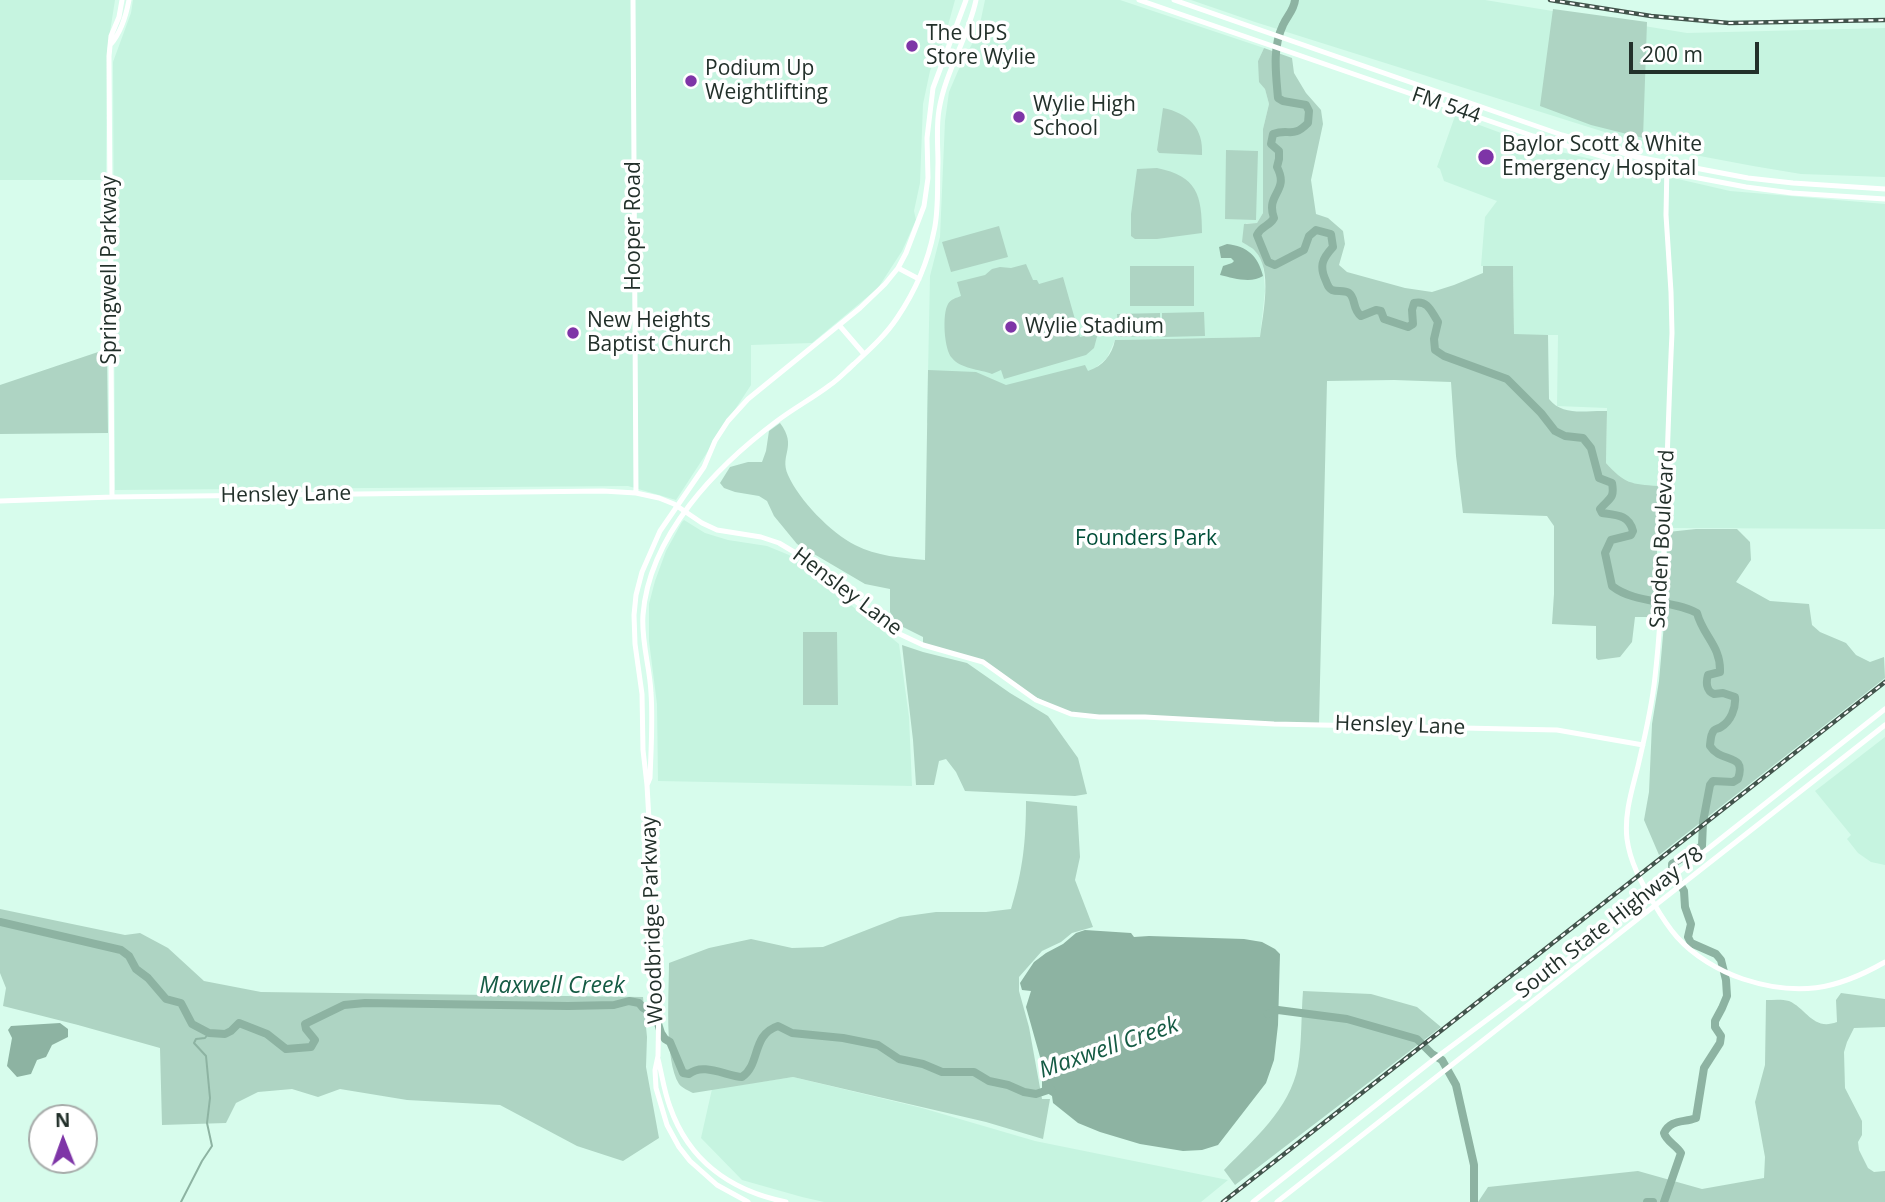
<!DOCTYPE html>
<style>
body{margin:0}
#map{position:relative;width:1885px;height:1202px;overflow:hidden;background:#d7fcec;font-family:"Open Sans",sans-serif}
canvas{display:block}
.north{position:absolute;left:28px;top:1104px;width:70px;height:70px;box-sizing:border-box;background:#fff;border:2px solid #a7acaa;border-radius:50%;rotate:359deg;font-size:19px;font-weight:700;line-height:28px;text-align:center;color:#22302a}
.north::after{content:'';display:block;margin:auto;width:24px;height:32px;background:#7e35a7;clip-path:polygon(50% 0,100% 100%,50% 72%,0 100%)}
.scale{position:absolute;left:1629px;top:42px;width:130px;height:32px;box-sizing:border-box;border:4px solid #22302a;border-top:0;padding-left:9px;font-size:21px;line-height:24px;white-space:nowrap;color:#22302a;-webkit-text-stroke:5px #fff;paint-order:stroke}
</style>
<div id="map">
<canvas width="1885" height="1202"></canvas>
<div class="north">N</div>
<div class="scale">200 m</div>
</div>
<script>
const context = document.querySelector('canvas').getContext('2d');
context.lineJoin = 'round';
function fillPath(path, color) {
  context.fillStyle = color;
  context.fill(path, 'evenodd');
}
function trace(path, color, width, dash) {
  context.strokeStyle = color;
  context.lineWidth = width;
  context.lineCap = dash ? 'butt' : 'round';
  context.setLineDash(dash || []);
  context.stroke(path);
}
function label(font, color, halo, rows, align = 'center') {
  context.font = font + ' "Open Sans",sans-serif';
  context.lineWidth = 7;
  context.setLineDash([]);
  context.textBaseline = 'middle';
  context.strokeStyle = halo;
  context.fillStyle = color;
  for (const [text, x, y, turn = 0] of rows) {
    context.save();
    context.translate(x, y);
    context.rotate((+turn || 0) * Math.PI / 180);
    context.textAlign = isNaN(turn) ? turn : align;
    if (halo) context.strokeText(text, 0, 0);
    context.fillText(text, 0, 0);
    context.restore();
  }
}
const built = new Path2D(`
 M0,0H115L107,51L106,180H0Z
 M133,0H955L944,40L930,71L923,104L920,183L914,211L916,220L902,251L878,288L812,343L751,345V385L676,500L628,486L115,490L113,62L131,13Z
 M985,0H1120L1264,48L1258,61L1269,104L1263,129V213L1257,223H1246L1256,251L1263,263L1265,291L1260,337L1115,340L1107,358L1093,370L927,423L930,276L940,237L945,121L949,92L958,71L973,42L981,19Z
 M1191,0H1485L1687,33L1885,28V177L1801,174L1753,166L1652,147L1255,22Z
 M1455,116L1539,147L1730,191L1885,204V529L1672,528L1671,487L1638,485L1620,479L1606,463L1607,408L1557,406L1558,335H1514L1513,266H1481L1485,217L1497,201L1444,181L1440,169L1437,167Z
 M684,520L705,533L728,540L767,546L789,555L899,644L909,717L912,786L658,781L657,704L649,641V604L655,581L666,551L682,522Z
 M1885,737V865L1871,862L1858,853L1847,839L1851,835L1815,791Z
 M793,1077L922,1108L1035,1141L1228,1180L1201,1202H824L802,1197L742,1180L701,1138L712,1089Z`);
const green = new Path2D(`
 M1553,9L1647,22L1643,138L1591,125L1540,106Z
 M1264,48L1292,58L1294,73L1306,93L1321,110L1323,124L1311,180L1316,214L1328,218L1343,231L1345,244L1339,265L1347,272L1405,288L1432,292L1454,285L1483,273V266H1513L1514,334L1548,335L1549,399C1563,417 1587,410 1607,411L1606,463C1625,484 1631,484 1658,486L1656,617H1635L1632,642L1620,657L1598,660L1596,658V626L1552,624L1554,594V526L1547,516L1463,513L1456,456L1451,382L1394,380L1327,381L1319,724L1071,714L1025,692L987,665L923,645V637L901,626L895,620L890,612V589L865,584L797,544L774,516L767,501L759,496L735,492L724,488L720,483L730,467L748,462H762L766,451L769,431L780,423C798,447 779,454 788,475C799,500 831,533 855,545C876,556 902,558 925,560L928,370L976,372L1006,385L1085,365L1088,371C1103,366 1112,355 1115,340L1260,337C1263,314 1273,269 1255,251C1252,247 1246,245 1242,242L1244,224L1257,223L1263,213V129L1269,104L1265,89L1259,82L1258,61Z
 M1163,108C1188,113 1204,128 1202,155L1159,153L1157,150Z
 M1226,150L1258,151L1256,220L1225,219Z
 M1157,168C1197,176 1202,195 1202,233L1157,239H1135L1131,236V214L1137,169Z
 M999,226L1008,257L951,272L942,242Z
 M1026,264L1033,280H1037L1039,284L1063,277L1080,337L1098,333L1094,348L1086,355L1004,379L1001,370L992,374C979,369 961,369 952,358C944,350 942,314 948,304C951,299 956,298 961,296L957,282L985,275L992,269L1000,267L1011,268Z
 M1130,266H1194V306H1130Z
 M1204,312L1205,336L1162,337V313Z
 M1160,313V336L1118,337L1117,314Z
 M107,349L108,433L0,434V385Z
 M1696,529H1737L1750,542L1751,560L1736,582L1770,601L1809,604L1812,625L1820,632L1846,643L1856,655L1870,662L1884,657L1885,678L1659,855L1644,820L1649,792L1652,724L1659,681L1664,624L1668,532Z
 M803,632H837L838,705H803Z
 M902,645L923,652L967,663L1010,693L1048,716L1078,758L1087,794L1075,796L965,791L956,772L946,759L939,761L934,785H916L913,740Z
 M1026,801L1077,806L1080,857L1075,880L1093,927L1072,933L1061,942L1042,951L1019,977V991L1029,1027L1042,1099H1050L1043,1139L986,1122L793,1077L693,1093C689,1091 682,1088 679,1084C664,1060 669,992 669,963L709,948L751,939L792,948L823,947L900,917L936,912H986L1011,909C1023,870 1026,841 1026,801Z
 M0,909L125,935L140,933L168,948L204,981L261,992L643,997L647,1037L646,1067L659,1138L623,1161L577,1146L500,1105L407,1100L340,1089L318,1097L292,1089L258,1092L236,1103L226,1123L162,1125L160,1048L78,1025L3,1006L6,988L0,973Z
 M1303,991L1371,994L1417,1007L1441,1027L1235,1185L1224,1170C1253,1140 1290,1109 1298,1066C1302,1042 1301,1015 1303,991Z
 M1841,993L1885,999V1027L1854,1028L1847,1042L1844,1052L1845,1088L1862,1121V1135L1858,1142L1859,1150L1868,1168L1874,1172L1885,1171V1202H1478L1488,1187L1638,1171L1702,1189L1764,1178L1765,1157L1755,1102L1765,1065L1766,1000C1773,1000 1782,999 1789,1001C1807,1009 1813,1031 1837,1022L1836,1000Z`);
const water = new Path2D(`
 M1227,244C1247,246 1258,256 1263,276C1251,284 1233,278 1220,275L1223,266L1232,263L1234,261L1231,258H1221L1219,247Z
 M1085,930L1131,933L1134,937L1149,936L1244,939L1262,942L1275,949L1280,954L1278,1025L1274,1060L1266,1083L1218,1145L1202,1150L1183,1151L1140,1144L1100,1132L1078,1123L1053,1103L1052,1096L1047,1093H1041L1042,1088V1064L1026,1007L1031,991L1022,990L1020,983L1034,962L1046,953L1063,944L1076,933Z
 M60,1023L68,1029V1037L52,1045L46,1057L37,1060L31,1074L17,1077L7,1066L12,1038L8,1030L11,1026Z`);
const stream = new Path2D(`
 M181,1202L202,1161L212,1146L207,1123L210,1098L206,1056L194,1043L196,1039L205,1038L209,1033`);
const river = new Path2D(`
 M1295,0C1294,10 1287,16 1283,25C1272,48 1276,74 1278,98L1283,101L1306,105L1309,111L1308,123C1292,139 1290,128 1273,134L1271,144L1279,151V159L1277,167C1290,192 1265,193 1274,218C1269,227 1262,225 1257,235L1268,262L1275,265L1304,250L1309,236L1316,230L1331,234L1333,247C1322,259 1319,266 1326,281C1328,286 1328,288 1332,290C1337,292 1344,290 1349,293C1356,298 1352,309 1361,316L1376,310L1381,311L1384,319L1408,327L1413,324L1412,310L1414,303C1428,300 1431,311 1438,322L1434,339L1435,350L1444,356L1507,379L1541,413L1555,431L1565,436L1583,438L1591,448L1599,478L1612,483C1615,499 1609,498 1600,509L1602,513C1617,515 1629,515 1633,531L1631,535L1611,540L1605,553L1612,586C1635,604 1670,599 1697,613C1703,636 1721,646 1720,672L1708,675C1706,682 1706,691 1714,694L1723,693L1735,697C1736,708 1731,721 1721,727C1716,730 1714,728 1712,734C1711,735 1710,745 1710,746C1721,764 1747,752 1738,779L1733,782L1713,781L1710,785L1703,822L1702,846L1672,864V870L1684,891L1685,907L1691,924L1688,937L1691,943L1716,954L1721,960L1726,980L1727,996L1722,1008L1715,1021V1027L1721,1036L1720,1043L1704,1068L1696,1118C1683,1123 1671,1119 1664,1133C1666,1141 1676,1145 1681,1153L1664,1202
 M0,922L121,950L129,956L136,969L148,978L166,999L181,1003L192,1024L209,1033L225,1034L231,1031L239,1023L267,1034L286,1049L311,1047L315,1040L306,1029L305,1024L344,1005L365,1003L568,1006L614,1005L629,1001L639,1003L643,1008L655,1014L661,1033L665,1039L670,1042L683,1073L689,1074C703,1062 726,1076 742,1077C761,1064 751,1035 778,1026L792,1033L843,1038L878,1045L899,1059L923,1064L942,1072H974L989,1081L1008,1085L1024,1092L1036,1094L1051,1089
 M1268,1014L1278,1010L1347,1019L1417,1039L1432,1054L1442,1060L1456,1085L1474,1165V1202
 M1647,1202H1653`);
const secondary = new Path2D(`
 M633,0L636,493
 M111,44C121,32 126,16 129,0
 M1667,163L1666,215L1671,292L1672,333C1669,397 1667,460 1665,524C1663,575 1661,626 1655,677C1652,707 1645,736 1638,766C1632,790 1624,814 1627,839C1630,862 1641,882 1653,902C1660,914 1667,926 1677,937C1694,956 1719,971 1743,979C1798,997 1836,990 1885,962
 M898,268L919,279
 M839,325L864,354
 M112,497L109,56L111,36L119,17L122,0
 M0,501L112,497L603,491L636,493L659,498L674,504L702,523L717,530L761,537L779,543L799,555L891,630L923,645L983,662L1036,700L1071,714L1099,717H1145L1274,724L1557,730L1643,745
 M647,785L650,778C651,750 653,721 651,693C650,667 641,642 643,615C649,535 717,466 777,421C794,408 813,398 830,385C839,379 846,371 854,364C869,350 885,336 897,318C914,293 928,262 934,231C939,210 937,185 938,163C938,146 936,127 939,110C945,72 968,38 976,0
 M658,1059C662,1075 664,1091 670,1107C689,1161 731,1191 786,1202
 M748,1202L717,1185L690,1161L679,1147L667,1125L656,1088L655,1070L658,1056L659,997L647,785L643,750L642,694L635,644L634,615L636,595L642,572L660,531L704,467L715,441L728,421L748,399L860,308L885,284L898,268L906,253L924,206L928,178L927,138L933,88L966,0`);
const primary = new Path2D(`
 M1139,0L1533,136L1635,166L1746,187L1792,193L1885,199
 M1174,0L1562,135L1637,157L1748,178L1793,183L1885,189
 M1253,1202L1437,1057L1562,964L1885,709
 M1277,1202L1885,725`);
const rail = new Path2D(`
 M1550,0L1651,16L1729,23L1885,20
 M1223,1202L1885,682`);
const markers = [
 [912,46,7,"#7e35a7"],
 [691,81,7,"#7e35a7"],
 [1019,117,7,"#7e35a7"],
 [1486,157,9,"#7e35a7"],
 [1011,327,7,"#7e35a7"],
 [573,333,7,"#7e35a7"]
];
const poiNames = [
 ["The UPS",926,34],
 ["Store Wylie",926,58],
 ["Podium Up",705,69],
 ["Weightlifting",705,93],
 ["Wylie High",1033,105],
 ["School",1033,129],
 ["Baylor Scott & White",1502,145],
 ["Emergency Hospital",1502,169],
 ["New Heights",587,321],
 ["Baptist Church",587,345],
 ["Wylie Stadium",1025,327]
];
const streetNames = [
 ["FM 544",1446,106,19],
 ["Hooper Road",634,226,-90],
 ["Springwell Parkway",110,270,-90],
 ["Hensley Lane",286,495,-1],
 ["Sanden Boulevard",1663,539,-87],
 ["Hensley Lane",847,592,37],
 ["Hensley Lane",1400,726,2],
 ["Woodbridge Parkway",653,920,-92],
 ["South State Highway 78",1610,923,-38]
];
const parkNames = [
 ["Founders Park",1146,539]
];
const waterNames = [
 ["Maxwell Creek",552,986],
 ["Maxwell Creek",1109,1048,-19]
];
fillPath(built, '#c6f4e0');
fillPath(green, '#aed4c3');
fillPath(water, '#8db3a2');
trace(stream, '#8db3a2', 2);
trace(river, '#8db3a2', 8);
trace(secondary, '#fff', 5);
trace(primary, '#fff', 5);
trace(rail, '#42544c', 4.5);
trace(rail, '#fff', 2, [5]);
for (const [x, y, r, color] of markers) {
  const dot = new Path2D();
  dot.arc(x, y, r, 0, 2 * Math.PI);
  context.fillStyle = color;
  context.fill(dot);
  trace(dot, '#fff', 2.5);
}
label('21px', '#22302a', '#fff', poiNames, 'left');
label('21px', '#22302a', '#fff', streetNames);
label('21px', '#004e38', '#fff', parkNames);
label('italic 23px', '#155b44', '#fff', waterNames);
</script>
